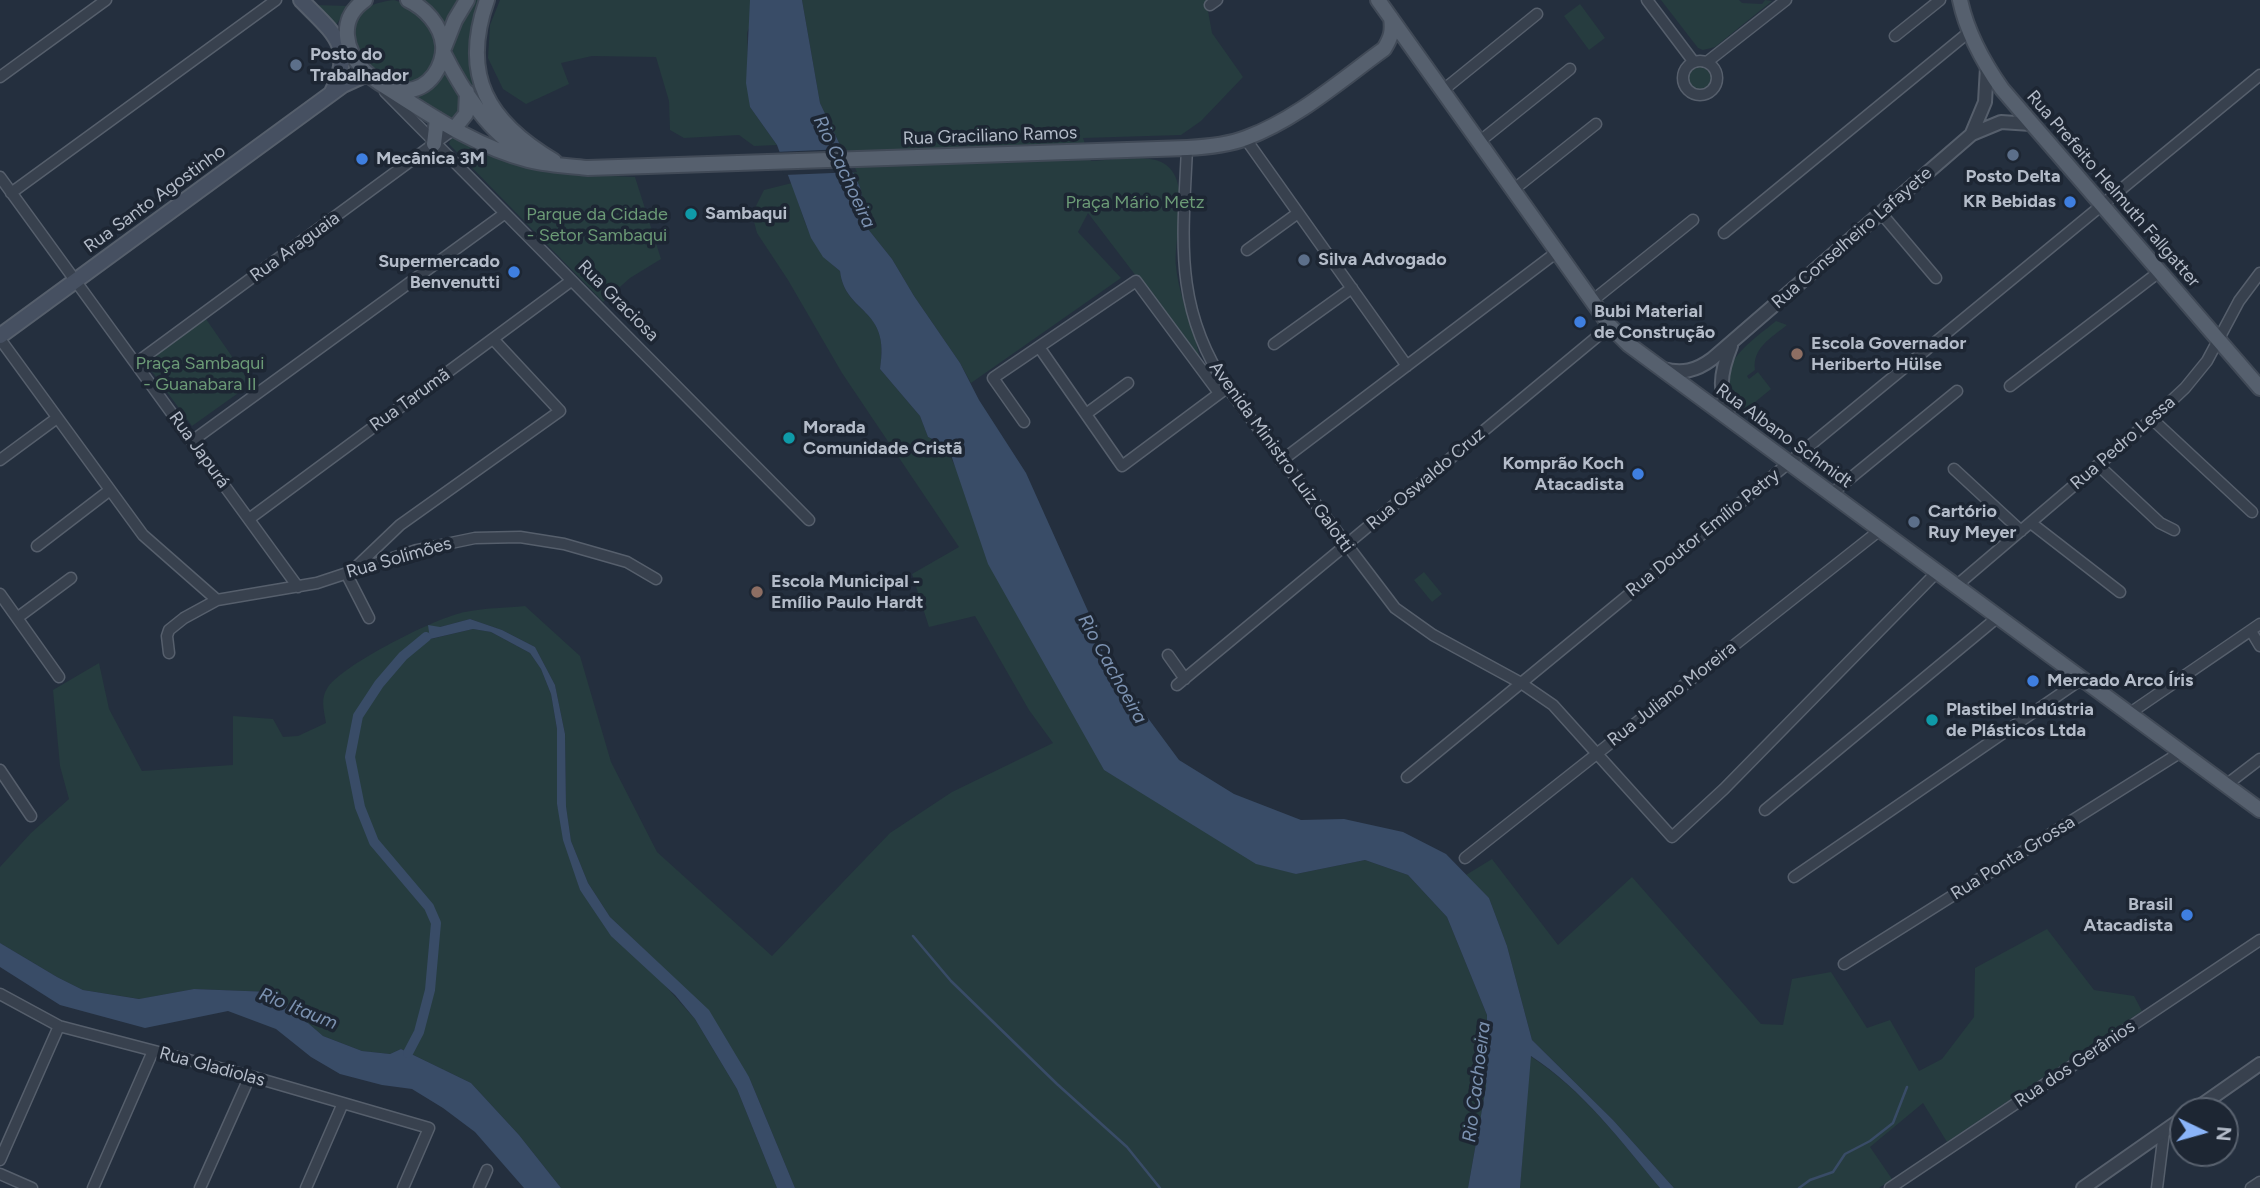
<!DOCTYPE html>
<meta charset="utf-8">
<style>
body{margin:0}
#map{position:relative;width:2260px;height:1188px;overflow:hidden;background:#242f3e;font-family:Figtree,sans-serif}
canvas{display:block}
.north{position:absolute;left:2169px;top:1097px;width:70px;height:70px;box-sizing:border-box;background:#1d2633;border:2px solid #59626f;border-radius:50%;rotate:95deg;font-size:19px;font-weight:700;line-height:28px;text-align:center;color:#b4bcc9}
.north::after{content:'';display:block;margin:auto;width:24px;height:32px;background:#8ab4f8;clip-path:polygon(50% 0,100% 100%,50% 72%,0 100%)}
</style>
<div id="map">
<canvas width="2260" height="1188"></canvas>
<div class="north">N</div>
</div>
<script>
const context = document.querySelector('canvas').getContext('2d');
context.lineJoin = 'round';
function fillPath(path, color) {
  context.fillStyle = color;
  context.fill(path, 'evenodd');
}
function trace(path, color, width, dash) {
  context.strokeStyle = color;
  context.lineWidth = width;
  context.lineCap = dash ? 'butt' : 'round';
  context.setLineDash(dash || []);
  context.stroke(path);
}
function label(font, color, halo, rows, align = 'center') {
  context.font = font + ' Figtree,sans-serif';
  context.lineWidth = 7;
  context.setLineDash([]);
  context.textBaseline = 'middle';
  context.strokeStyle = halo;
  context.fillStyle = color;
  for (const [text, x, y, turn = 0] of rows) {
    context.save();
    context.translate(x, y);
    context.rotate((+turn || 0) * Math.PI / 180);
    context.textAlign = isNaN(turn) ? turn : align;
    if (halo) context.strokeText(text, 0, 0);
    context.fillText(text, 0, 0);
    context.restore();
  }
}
const green = new Path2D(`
 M394,0C406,4 419,9 428,19C432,25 438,43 438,50C437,69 416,91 397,85C385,82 373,72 363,67C350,29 346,6 394,0Z
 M425,0H461L444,32L420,1Z
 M474,0H480C463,39 470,71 486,108L483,110L454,62C449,37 461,21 474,0Z
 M500,0H750V25L747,33L750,107L777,145L754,146L739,135L684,138L670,130L669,101L656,57L592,56L561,63L569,84L526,104L503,89L488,58L490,25Z
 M802,0H1206L1212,33L1243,77L1201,121L1181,135L1083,138L1091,161C1110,160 1131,156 1150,159C1198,165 1173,234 1176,266C1179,299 1195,328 1200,360L1088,213L1078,232L1121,278L971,383L960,363L914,296L892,259L868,229L860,187L820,103Z
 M1661,0H1739L1742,3L1762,4L1765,0L1772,1L1715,47L1703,50L1698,48Z
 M1580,4L1605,38L1589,50L1564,16Z
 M313,5L350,6L335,26Z
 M1685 78a15 15 0 1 1 30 0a15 15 0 1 1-30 0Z
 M447,69C458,89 469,102 451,122L412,98L431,88Z
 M457,137L550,170L567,174L635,177L661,259L630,278L603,302L449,144L451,139Z
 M792,183C805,221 808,245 840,271C845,316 891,305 880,369L920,416L928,437L948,446L952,460L1104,770L1296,874L1365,860L1408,875L1447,917L1487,1015L1486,1087L1468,1188H795L749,1077L651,956L610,917L588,883L571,841L566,806L565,734L555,685L535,647L502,630L470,619L440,627L431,639L473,629L491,632L530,653L541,669L551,694L557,729V804L580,890L695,1019L737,1089L777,1188H561L519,1135L471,1083L401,1049L390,1054L362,1051L323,1036L272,992L194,989L140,999L83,990L57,977L0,943V867L31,833L69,799L60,766L53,690L99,663L109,709L142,771L233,765V716L273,719L283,737L298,736L326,723C324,710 320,698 328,687C344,664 437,617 465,612C484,608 505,608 525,606L580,656L611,762L657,852L772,956L890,833L952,792L1053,743L1029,710L975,616L929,627L912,574L959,547L842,373L788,280L757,233L752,214L764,190Z
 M206,319L251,384L192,426L145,362Z
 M1776,321L1787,325C1771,338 1752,348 1755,370L1747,376L1749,379L1758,372L1771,389L1743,412C1739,406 1732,400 1729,393C1716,363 1757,337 1776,321Z
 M1424,572L1442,594L1432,602L1414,580Z
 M1492,859L1558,945L1632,877L1761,1024L1783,1025L1792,979L1831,972L1867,1028L1890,1020L1919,1071L1942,1059L1974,1017L1975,968L2047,929L2094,990L2134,996L2142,1011L1947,1142L1923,1103L1870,1147L1892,1179L1879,1188H1674L1613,1120L1532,1040L1507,946L1489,898L1466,875Z
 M1530,1056C1582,1089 1621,1141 1660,1188H1520Z`);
const water = new Path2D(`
 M750,0H802L820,103L860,187L868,229L892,259L914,296L960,363L979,400L1026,473L1096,629L1105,660L1179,760L1234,794L1301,820L1344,819L1403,832L1446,854L1489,898L1507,946L1532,1040L1613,1120L1674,1188H1660C1621,1141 1582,1089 1531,1056L1520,1188H1468L1486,1087L1487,1015L1447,917L1408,875L1365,860L1296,874L1256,864L1104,770L988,564L948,446L928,437L920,416L880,369C891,306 845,315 840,271L823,257L811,238L777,145L750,107L746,83Z
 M470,619L502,630L535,647L555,685L565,734L566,806L571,841L588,883L610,917L709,1010L749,1077L795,1188H777L737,1089L695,1019L675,995L611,936L580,890L563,840L557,804V729L551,694L541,669L530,653L491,632L473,629L430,639L428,625L440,627Z
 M0,943L57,977L83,990L139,999L194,989L272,992L323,1036L362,1051L390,1054L401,1049L471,1083L519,1135L561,1188H524L475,1132L443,1108L412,1089L382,1085L340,1074L311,1057L276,1029L228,1011L145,1028L60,1005L0,967Z`);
const pier = new Path2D(`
 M846,149L857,172L784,175L775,152Z`);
const stream = new Path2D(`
 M913,936L951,981L1057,1084L1127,1147L1160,1188
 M1799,1188L1810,1180L1833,1172L1845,1154L1870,1141L1893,1123L1907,1087`);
const canal = new Path2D(`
 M408,1053L419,1032L430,990L436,923L429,907L374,842L360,807L350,757L358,716L379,684L403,656L426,637`);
const minor = new Path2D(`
 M1647,0L1693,61
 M1210,5L1217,0
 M1895,36L1940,0
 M1683 78a17 17 0 1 1 34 0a17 17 0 1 1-34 0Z
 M1707,62L1786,0
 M0,77L106,0
 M1442,91L1537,14
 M385,92L809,520
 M1245,138L1407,366
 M1479,142L1570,69
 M1187,148C1183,239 1173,307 1227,387L1395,608L1433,635L1521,683L1553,705L1672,837L1724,789L1937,572
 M0,177L298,587
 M1513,190L1596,124
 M11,193L276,0
 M1881,213L1936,278
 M1724,233L1969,32
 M1247,250L1298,213
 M1592,301L1693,220
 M0,339L143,535L217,600
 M1274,344L1352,288
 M1039,347L1122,466L1224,390
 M136,363L454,129
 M2010,386L2159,272
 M1086,414L1128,383
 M2152,419L2252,512
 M1024,422L993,378L1136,281L1219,393
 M192,441L504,214
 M0,460L57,418
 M1281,461L1557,252
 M2098,465L2160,523L2174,530
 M1954,469L2021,531
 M1831,494L1957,391
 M249,519L571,281
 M2031,523L2120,592
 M37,546L110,490
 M355,568L400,525L560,411L493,339
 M346,573L369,618
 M1956,586L2152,419L2185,388L2207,361L2239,301L2260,273
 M0,594L59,677
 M17,618L71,578
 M2251,631L2260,646
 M169,653L167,636L169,630L184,618L217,600L317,583L417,550L475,538L520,537L564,544L627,562L656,579
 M1168,655L1185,679
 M1177,685L1610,326
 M2130,713L2260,624
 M0,770L31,816
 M1407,777L2260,75
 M2226,785L2260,759
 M1765,810L1998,617
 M1465,858L1880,530
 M1794,877L2082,679
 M1844,964L2181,752
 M0,994L59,1026L250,1076L429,1128L403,1188
 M0,1160L59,1026
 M0,1174L32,1188
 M93,1188L153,1051
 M200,1188L250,1076
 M306,1188L343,1103
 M479,1188L487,1170
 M1890,1188L2260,940
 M2157,1188L2164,1132
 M2251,1188L2260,1182`);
const tertiary = new Path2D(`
 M1972,133L1985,102L1987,67
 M1663,369C1682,374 1696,371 1712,359L1972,134L2001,122L2031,124
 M1730,420C1719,390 1719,376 1731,346
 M2193,1111L2260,1064
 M2083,1188L2183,1118`);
const secondary = new Path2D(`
 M301,0C332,32 356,46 332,92
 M0,336L343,85L367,74`);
const primary = new Path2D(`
 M365,0C309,39 397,125 434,75C440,67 444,55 443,45C441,25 425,8 408,0
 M487,0C460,76 488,122 554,161
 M1378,0L1610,326L1628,344L2260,810
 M1960,0C1967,33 1983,62 2002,89L2260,388
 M444,48L455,20L467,0
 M443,52C460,86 490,136 526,152
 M378,82C426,112 473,146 528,160C548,165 568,166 588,168L1187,148C1207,147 1228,145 1246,138C1297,119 1341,80 1384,49C1391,38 1393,31 1391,18
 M454,129L466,114L467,92
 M434,144L437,119`);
const markers = [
 [296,65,7,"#5c6f8a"],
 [2013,155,7,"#5c6f8a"],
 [362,159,7,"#3f7fe0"],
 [2070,202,7,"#3f7fe0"],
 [691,214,7,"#0f9aa8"],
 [1304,260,7,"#5c6f8a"],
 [514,272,7,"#3f7fe0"],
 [1580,322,7,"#3f7fe0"],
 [1797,354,7,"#8d6e63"],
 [789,438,7,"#0f9aa8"],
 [1638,474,7,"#3f7fe0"],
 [1914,522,7,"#5c6f8a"],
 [757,592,7,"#8d6e63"],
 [2033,681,7,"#3f7fe0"],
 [1932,720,7,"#0f9aa8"],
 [2187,915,7,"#3f7fe0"]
];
const poiNames = [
 ["Posto do",310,55],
 ["Trabalhador",310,76],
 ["Mecânica 3M",376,159],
 ["Posto Delta",2013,177,"center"],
 ["KR Bebidas",2056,202,"right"],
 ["Sambaqui",705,214],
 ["Silva Advogado",1318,260],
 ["Supermercado",500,262,"right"],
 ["Benvenutti",500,283,"right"],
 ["Bubi Material",1594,312],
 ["de Construção",1594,333],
 ["Escola Governador",1811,344],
 ["Heriberto Hülse",1811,365],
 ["Morada",803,428],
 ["Comunidade Cristã",803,449],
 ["Komprão Koch",1624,464,"right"],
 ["Atacadista",1624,485,"right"],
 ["Cartório",1928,512],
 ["Ruy Meyer",1928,533],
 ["Escola Municipal -",771,582],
 ["Emílio Paulo Hardt",771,603],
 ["Mercado Arco Íris",2047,681],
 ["Plastibel Indústria",1946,710],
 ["de Plásticos Ltda",1946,731],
 ["Brasil",2173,905,"right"],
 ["Atacadista",2173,926,"right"]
];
const streetNames = [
 ["Rua Graciliano Ramos",990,136,-2],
 ["Rua Prefeito Helmuth Fallgatter",2113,189,49],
 ["Rua Santo Agostinho",155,199,-36],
 ["Rua Conselheiro Lafayete",1852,238,-41],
 ["Rua Araguaia",295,247,-36],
 ["Rua Graciosa",618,301,45],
 ["Rua Tarumã",410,400,-36],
 ["Rua Albano Schmidt",1784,436,36],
 ["Rua Pedro Lessa",2123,443,-41],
 ["Rua Japurá",199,450,54],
 ["Avenida Ministro Luiz Galotti",1281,457,54],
 ["Rua Oswaldo Cruz",1426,479,-40],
 ["Rua Doutor Emílio Petry",1703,533,-39],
 ["Rua Solimões",399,558,-16],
 ["Rua Juliano Moreira",1672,694,-38],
 ["Rua Ponta Grossa",2013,858,-32],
 ["Rua dos Gerânios",2075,1064,-34],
 ["Rua Gladiolas",212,1067,15]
];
const parkNames = [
 ["Praça Mário Metz",1135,203],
 ["Parque da Cidade",597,215],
 ["- Setor Sambaqui",597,236],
 ["Praça Sambaqui",200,364],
 ["- Guanabara II",200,385]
];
const waterNames = [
 ["Rio Cachoeira",844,172,65],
 ["Rio Cachoeira",1112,669,61],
 ["Rio Itaum",298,1009,22],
 ["Rio Cachoeira",1477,1082,-83]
];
fillPath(green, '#263c3f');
fillPath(water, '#394c67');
fillPath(pier, '#242f3e');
trace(stream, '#394c67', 2.5);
trace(canal, '#394c67', 10);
trace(minor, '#565f6c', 13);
trace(tertiary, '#565f6c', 16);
trace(secondary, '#565f6c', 18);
trace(primary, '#414a57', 18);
trace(minor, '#38414e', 10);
trace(tertiary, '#38414e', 12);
trace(secondary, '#465061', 14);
trace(primary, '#56606e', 14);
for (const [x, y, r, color] of markers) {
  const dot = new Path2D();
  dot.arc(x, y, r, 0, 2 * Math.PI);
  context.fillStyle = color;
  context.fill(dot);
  trace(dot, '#1d2633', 2.5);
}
label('bold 18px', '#b4bcc9', '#1d2633', poiNames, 'left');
label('18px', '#b4bcc9', '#1d2633', streetNames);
label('18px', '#6b9a76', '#1d2633', parkNames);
label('italic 19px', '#7c92b1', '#1d2633', waterNames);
</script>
